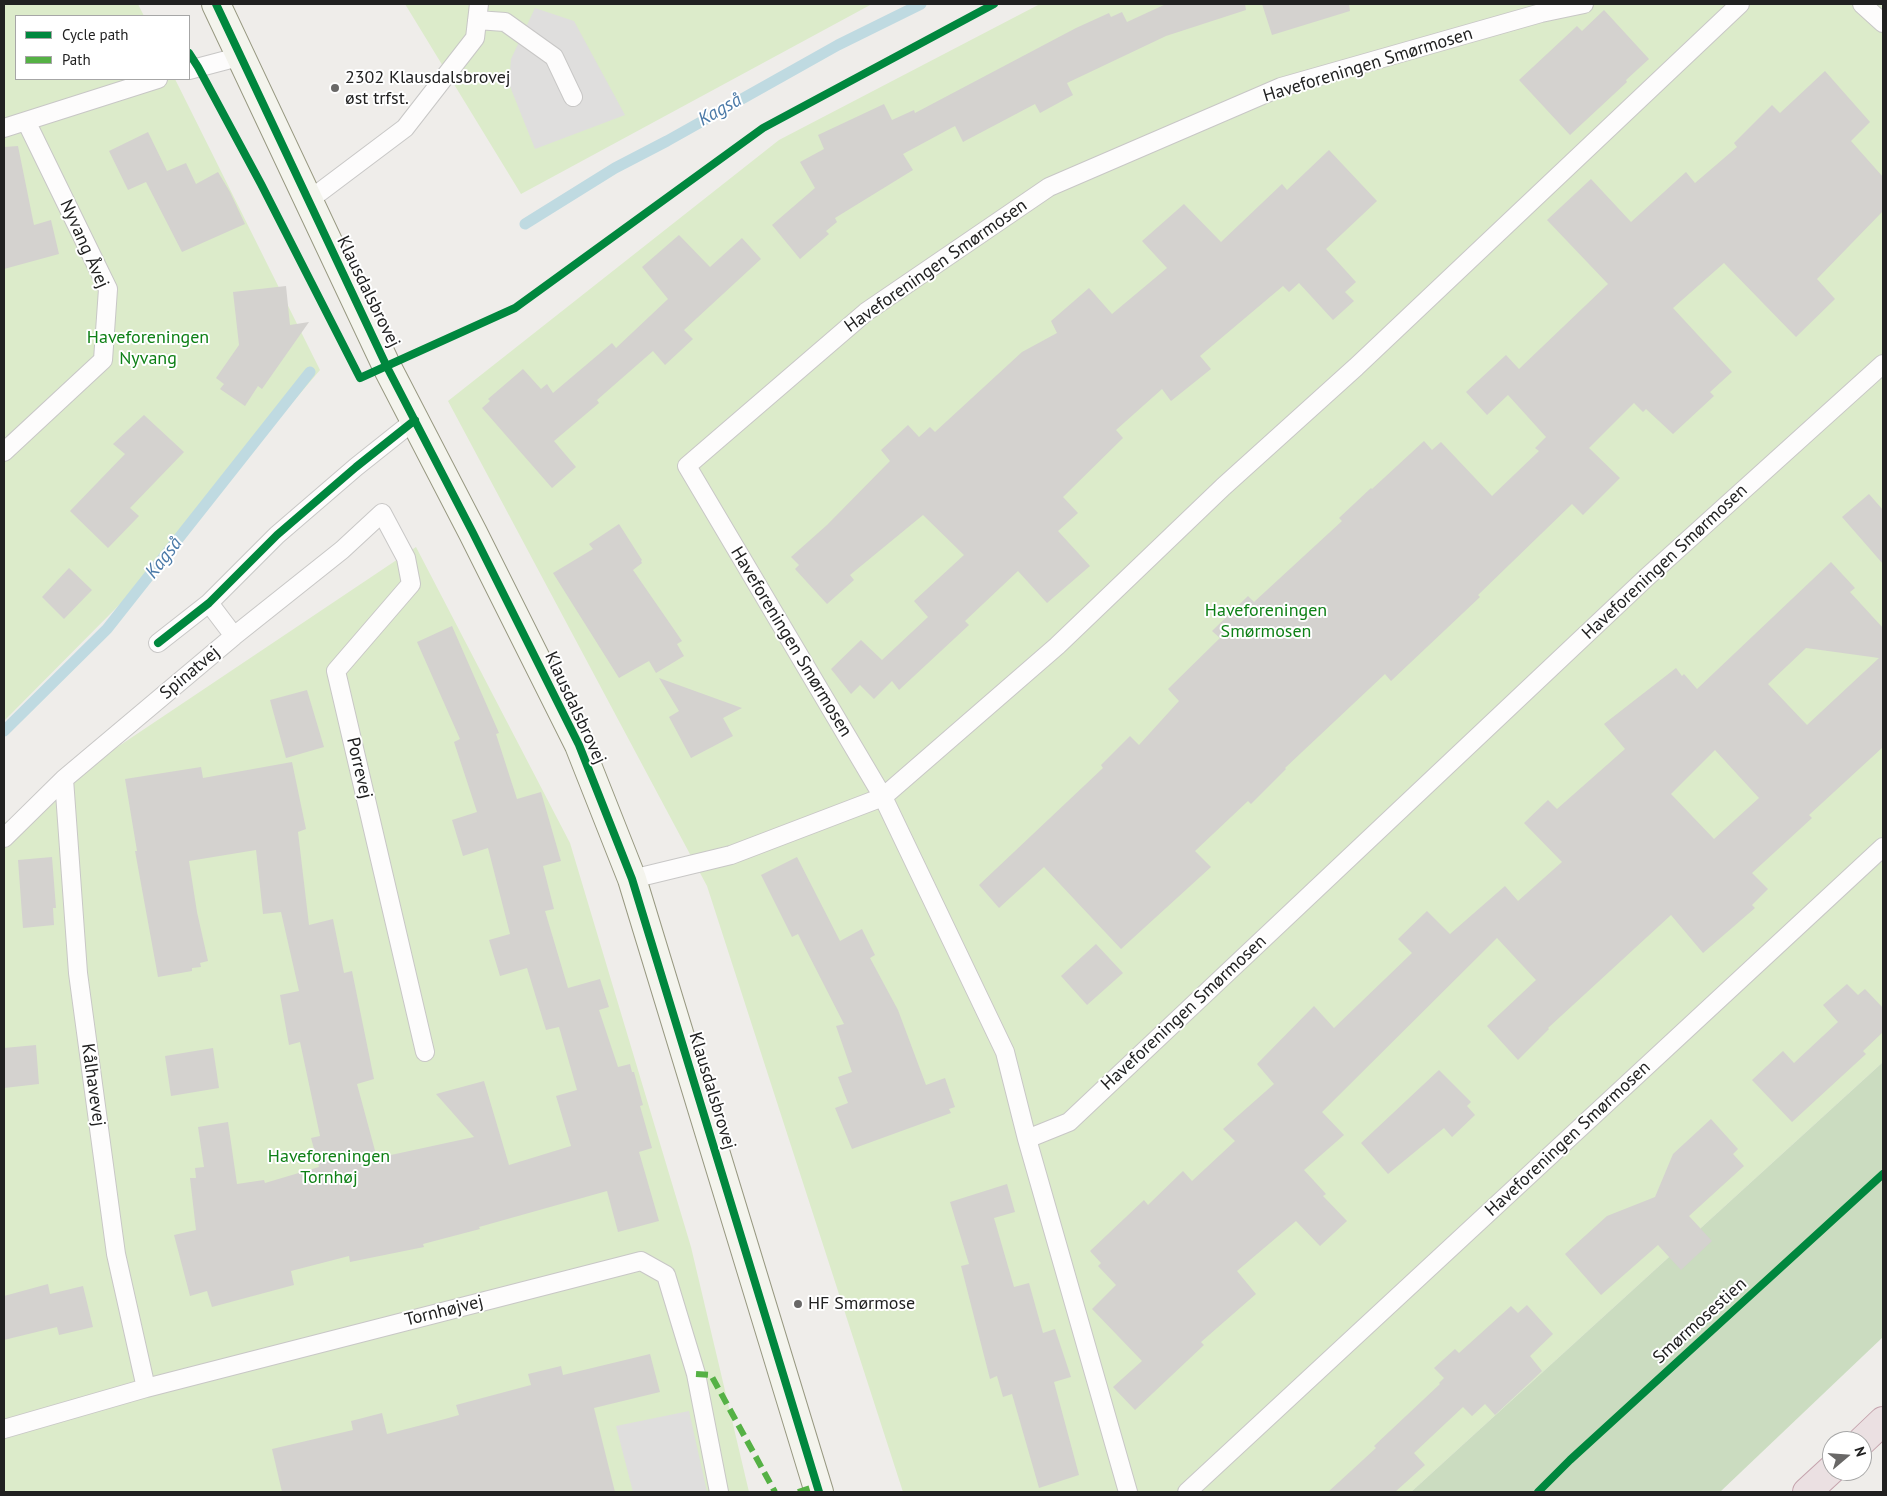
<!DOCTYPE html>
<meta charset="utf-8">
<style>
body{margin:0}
#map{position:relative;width:1887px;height:1496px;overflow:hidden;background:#efedea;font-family:"PT Sans",sans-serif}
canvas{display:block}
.frame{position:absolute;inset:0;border:5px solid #212121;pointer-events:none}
.legend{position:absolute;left:15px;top:15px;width:175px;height:65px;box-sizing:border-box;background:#fff;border:1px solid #a6a6a6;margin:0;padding:6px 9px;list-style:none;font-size:15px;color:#212121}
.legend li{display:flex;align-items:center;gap:10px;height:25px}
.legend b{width:25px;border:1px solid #a6a6a6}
.north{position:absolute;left:1822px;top:1431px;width:50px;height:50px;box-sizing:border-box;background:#fff;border:1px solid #a6a6a6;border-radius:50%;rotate:72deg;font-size:14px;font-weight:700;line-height:20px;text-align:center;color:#212121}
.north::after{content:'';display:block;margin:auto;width:18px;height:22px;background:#696867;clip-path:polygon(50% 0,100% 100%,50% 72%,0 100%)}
</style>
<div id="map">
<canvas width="1887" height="1496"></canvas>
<div class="frame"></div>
<ul class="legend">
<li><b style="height:6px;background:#00873e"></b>Cycle path</li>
<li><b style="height:6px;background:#55b145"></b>Path</li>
</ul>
<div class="north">N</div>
</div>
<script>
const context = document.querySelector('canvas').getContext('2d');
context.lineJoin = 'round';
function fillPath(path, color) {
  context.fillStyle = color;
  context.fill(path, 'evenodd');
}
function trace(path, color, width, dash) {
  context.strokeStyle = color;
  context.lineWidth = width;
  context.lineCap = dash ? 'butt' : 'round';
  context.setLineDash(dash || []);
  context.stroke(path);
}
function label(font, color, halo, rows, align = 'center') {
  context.font = font + ' "PT Sans",sans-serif';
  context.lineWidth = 4;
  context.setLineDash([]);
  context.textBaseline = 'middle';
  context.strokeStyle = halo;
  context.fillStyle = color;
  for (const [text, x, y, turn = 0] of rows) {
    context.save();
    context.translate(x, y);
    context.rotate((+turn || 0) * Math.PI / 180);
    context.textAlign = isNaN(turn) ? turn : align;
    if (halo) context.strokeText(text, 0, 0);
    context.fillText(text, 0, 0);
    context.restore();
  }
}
const grass = new Path2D(`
 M4,4H138L144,16H16V79H175L320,370L127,597L4,721Z
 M405,4H872L521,194Z
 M1040,4H1883V1062L1411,1492H903L707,886L448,401L779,140Z
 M416,547L570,843L691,1247L749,1492H4V823Z`);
const forest = new Path2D(`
 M1883,1062V1337L1720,1492H1411Z`);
const parking = new Path2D(`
 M535,8L574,21L625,115L535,149L509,84L511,59Z
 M689,1411L707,1492H633L616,1426Z`);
const stream = new Path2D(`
 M525,224L615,168L667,141L838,45L921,4
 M4,731L107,629L310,372`);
const building = new Path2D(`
 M1166,4H1245L1246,10L1166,36L1067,83L1073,95L1040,113L1035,104L963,142L955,126L903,154L913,170L835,218L837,222L826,231L829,234L800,259L772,225L815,188L800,162L824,149L818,135L884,104L892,120L914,110L915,113L1076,28L1109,13L1111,17L1122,12L1127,22Z
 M1262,4H1349L1350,11L1272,35Z
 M1604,10L1649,59L1626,80L1627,82L1570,135L1519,80L1577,26L1582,31Z
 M1825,71L1870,122L1851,141L1883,177V211L1817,279L1835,299L1796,337L1724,263L1673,308L1732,372L1710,392L1714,396L1673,434L1646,409L1643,412L1634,403L1589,448L1620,478L1583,515L1572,504L1478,595L1480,597L1391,681L1385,674L1285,768L1286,769L1251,804L1248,801L1195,851L1211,867L1121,949L1044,867L999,908L979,885L1103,768L1101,765L1130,736L1139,745L1179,701L1168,689L1220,638L1212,631L1248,596L1254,602L1342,521L1339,518L1371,488L1372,489L1424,441L1432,450L1441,442L1492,496L1539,451L1535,448L1546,437L1508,395L1487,415L1466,392L1506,355L1519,369L1608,284L1547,220L1591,179L1631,222L1686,172L1695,183L1737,147L1734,143L1772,105L1780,113Z
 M148,132L167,171L186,163L196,184L218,172L230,192L245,224L182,252L146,182L128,190L109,151Z
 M18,146L34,225L51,220L59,254L4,269V147Z
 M1329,150L1377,201L1326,249L1356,282L1345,292L1354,301L1333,320L1299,283L1289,292L1283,286L1200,356L1211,369L1171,401L1162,389L1116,430L1123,438L1063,497L1078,513L1058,531L1090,566L1047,603L1018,571L965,621L969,625L899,690L892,681L874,699L860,685L851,694L831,669L861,640L882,660L928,617L914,601L964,555L923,515L850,575L854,580L827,604L795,569L799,565L791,557L827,525L890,461L881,450L908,425L919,437L930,427L935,432L1022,352L1057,333L1051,321L1089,288L1112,314L1167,268L1142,241L1184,204L1221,242L1282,184L1287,190Z
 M679,235L710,267L742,238L761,259L684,330L693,339L665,365L653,351L597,400L599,403L554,441L576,467L552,488L482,408L490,401L488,399L523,369L541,389L547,384L553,393L612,343L616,348L668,299L642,267Z
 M286,286L290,325L309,322L262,389L258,386L245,406L220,389L224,384L216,378L239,345L233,292Z
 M144,415L184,452L130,508L139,516L108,548L70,511L125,454L113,444Z
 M1869,494L1883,510V564L1842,517Z
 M619,524L642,560L641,561L642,563L633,570L682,641L677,644L684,656L656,673L649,661L619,678L553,573L593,549L589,544Z
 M1831,562L1855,588L1850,592L1883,628V747L1809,815L1812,818L1752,873L1768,889L1752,905L1755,908L1703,953L1671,915L1548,1028L1549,1029L1518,1060L1487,1026L1536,980L1497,938L1322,1112L1344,1135L1304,1170L1326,1194L1323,1196L1347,1221L1320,1246L1296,1221L1237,1271L1256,1294L1201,1342L1204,1345L1135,1410L1113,1387L1142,1361L1092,1309L1116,1285L1098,1266L1101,1263L1090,1251L1144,1200L1148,1205L1183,1171L1192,1181L1235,1141L1223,1129L1274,1084L1257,1064L1314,1006L1334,1028L1412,953L1398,939L1427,911L1450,934L1505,886L1518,901L1562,862L1524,823L1548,800L1557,809L1625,749L1604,724L1676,668L1682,676L1684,674L1697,689ZM1806,648L1879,658L1807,725L1768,684ZM1715,750L1759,798L1714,839L1671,794Z
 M69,568L92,590L64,619L42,597Z
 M452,626L499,733L496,734L517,799L541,792L561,861L543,866L554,909L545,911L568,988L600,979L609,1007L599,1010L618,1067L630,1064L632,1072H634L643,1105L640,1106L652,1148L639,1152L659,1221L618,1232L607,1191L479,1227L480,1229L423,1244L424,1247L350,1262L349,1256L291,1271L294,1285L212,1307L207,1291L190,1296L174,1235L196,1230L190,1178H196L195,1168L204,1167L198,1127L228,1122L237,1184L264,1180L265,1183L319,1167L311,1138L320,1136L300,1042L289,1045L280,995L299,991L281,912L263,914L256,850L189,861L197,912L208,961L200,963L201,967L192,968V971L158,977L135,851H137L125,779L201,767L203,778L292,762L306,829L298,832L309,925L333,919L344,973L352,971L374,1079L357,1084L377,1158L474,1137L436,1094L484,1081L509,1165L571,1146L556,1096L577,1090L559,1027L546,1030L527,968L500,976L489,940L510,934L488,848L463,856L452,820L477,812L454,742L460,739L417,642Z
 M659,678L742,708L723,718L733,736L691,758L669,717L679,711Z
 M307,690L324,747L286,758L270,700Z
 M52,857L56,908H53L54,925L23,928L18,860Z
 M797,857L840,941L862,929L875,955L870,958L898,1010L926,1085L945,1078L955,1107L949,1109L951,1113L852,1149L835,1108L848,1103L838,1077L852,1072L836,1026L844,1024L798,934L792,937L761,875Z
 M1096,944L1123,973L1087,1005L1061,976Z
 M1847,984L1858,995L1865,989L1883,1008V1032L1863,1051L1866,1054L1792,1122L1752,1080L1783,1051L1794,1063L1838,1022L1823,1005Z
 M36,1045L39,1084L4,1088V1048Z
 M213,1048L219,1088L171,1096L165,1056Z
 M1439,1070L1471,1102L1467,1106L1475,1115L1452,1137L1444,1128L1388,1174L1361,1143Z
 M1711,1119L1738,1149L1733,1154L1744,1166L1689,1216L1712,1241L1681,1270L1658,1245L1601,1295L1565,1254L1607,1216L1655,1197L1673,1154Z
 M1007,1184L1015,1212L994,1218L1014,1287L1029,1283L1043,1333L1055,1329L1071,1377L1054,1382L1079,1475L1039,1488L1012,1394L1003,1397L997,1376L990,1379L961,1266L969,1264L950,1202Z
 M48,1284L50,1294L83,1286L93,1327L59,1335L57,1327L4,1340V1296Z
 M1527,1305L1553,1334L1530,1356L1542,1371L1495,1415L1485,1404L1472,1416L1463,1407L1414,1453L1425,1465L1395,1492H1328L1376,1448L1374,1446L1440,1384L1439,1383L1444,1378L1434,1368L1455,1349L1459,1353L1511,1306L1518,1313Z
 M650,1354L660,1392L594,1408L615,1492H282L272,1449L353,1430L351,1421L382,1413L387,1434L445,1419L459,1415L456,1405L531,1385L528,1374L561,1366L563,1375Z`);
const lane = new Path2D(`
 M1862,4L1883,23
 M477,20L505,22L554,57L573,97
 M189,70L242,56
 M4,128L158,79
 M308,201L405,128L475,38L479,4
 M4,452L103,360L108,289L26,121
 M209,603L234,636
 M158,643L209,603L277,535L356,467L415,420
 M64,779L78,973L116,1254L146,1388
 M4,838L64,779L234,636L342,550L382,513L406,558L411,584L336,671L425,1052
 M632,879L731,855L883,797L1057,646L1223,487L1356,367L1740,4
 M1027,1139L1069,1122L1647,577L1883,364
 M4,1429L146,1388L641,1261L666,1275L696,1374L719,1492
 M1128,1492L1027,1139L1005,1052L883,797L687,466L866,312L1049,187L1281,87L1541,13L1584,4
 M1187,1492L1883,847`);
const secondary = new Path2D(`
 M216,4L387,367L473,533L579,745L632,879L819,1492`);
const highway = new Path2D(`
 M1862,1441L1883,1421
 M1807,1492L1832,1469`);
const quiet = new Path2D(`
 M696,1374L711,1375L775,1492
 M798,1492L817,1486`);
const cycleway = new Path2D(`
 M216,4L387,367L473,533L579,745L632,879L819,1492
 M189,53L198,67L261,184L360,378L515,308L763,128L994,4
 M158,643L209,603L277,535L356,467L415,420
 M1538,1492L1570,1460L1883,1174`);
const markers = [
 [335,88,5,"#696867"],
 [798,1304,5,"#696867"]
];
const streetNames = [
 ["Haveforeningen Smørmosen",1368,65,-17],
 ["Nyvang Åvej",84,244,66],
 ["Haveforeningen Smørmosen",936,266,-35],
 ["Klausdalsbrovej",368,292,64],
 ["Haveforeningen Smørmosen",1665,562,-43],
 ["Haveforeningen Smørmosen",791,642,59],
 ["Spinatvej",190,673,-40],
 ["Klausdalsbrovej",575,708,65],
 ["Porrevej",359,768,77],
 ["Haveforeningen Smørmosen",1184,1013,-43],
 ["Kålhavevej",93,1085,82],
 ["Klausdalsbrovej",712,1091,73],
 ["Haveforeningen Smørmosen",1568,1139,-43],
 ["Tornhøjvej",444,1311,-14],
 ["Smørmosestien",1700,1321,-42]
];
const poiNames = [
 ["2302 Klausdalsbrovej",345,78],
 ["øst trfst.",345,99],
 ["HF Smørmose",808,1304]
];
const parkNames = [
 ["Haveforeningen",148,338],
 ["Nyvang",148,359],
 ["Haveforeningen",1266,611],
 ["Smørmosen",1266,632],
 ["Haveforeningen",329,1157],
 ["Tornhøj",329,1178]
];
const waterNames = [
 ["Kagså",720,110,-29],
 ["Kagså",164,558,-52]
];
fillPath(grass, '#dcebca');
fillPath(forest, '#cbdcc0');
fillPath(parking, '#dfdedd');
trace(stream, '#bfdae1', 11);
fillPath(building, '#d4d2cf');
trace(lane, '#c8c7c6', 20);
trace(secondary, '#989982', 30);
trace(highway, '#c4a2ac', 30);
trace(lane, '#fdfcfc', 18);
trace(secondary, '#f4f4ed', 28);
trace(highway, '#ebe0e2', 28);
trace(quiet, '#55b145', 6, [12, 6]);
trace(cycleway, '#00873e', 8);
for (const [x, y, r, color] of markers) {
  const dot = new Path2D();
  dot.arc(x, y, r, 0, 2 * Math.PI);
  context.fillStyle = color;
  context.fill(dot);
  trace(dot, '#fff', 2);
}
label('18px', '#212121', '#fff', streetNames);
label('18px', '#212121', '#fff', poiNames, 'left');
label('18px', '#0e8016', '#fff', parkNames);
label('italic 19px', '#4b7aa8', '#fff', waterNames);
</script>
